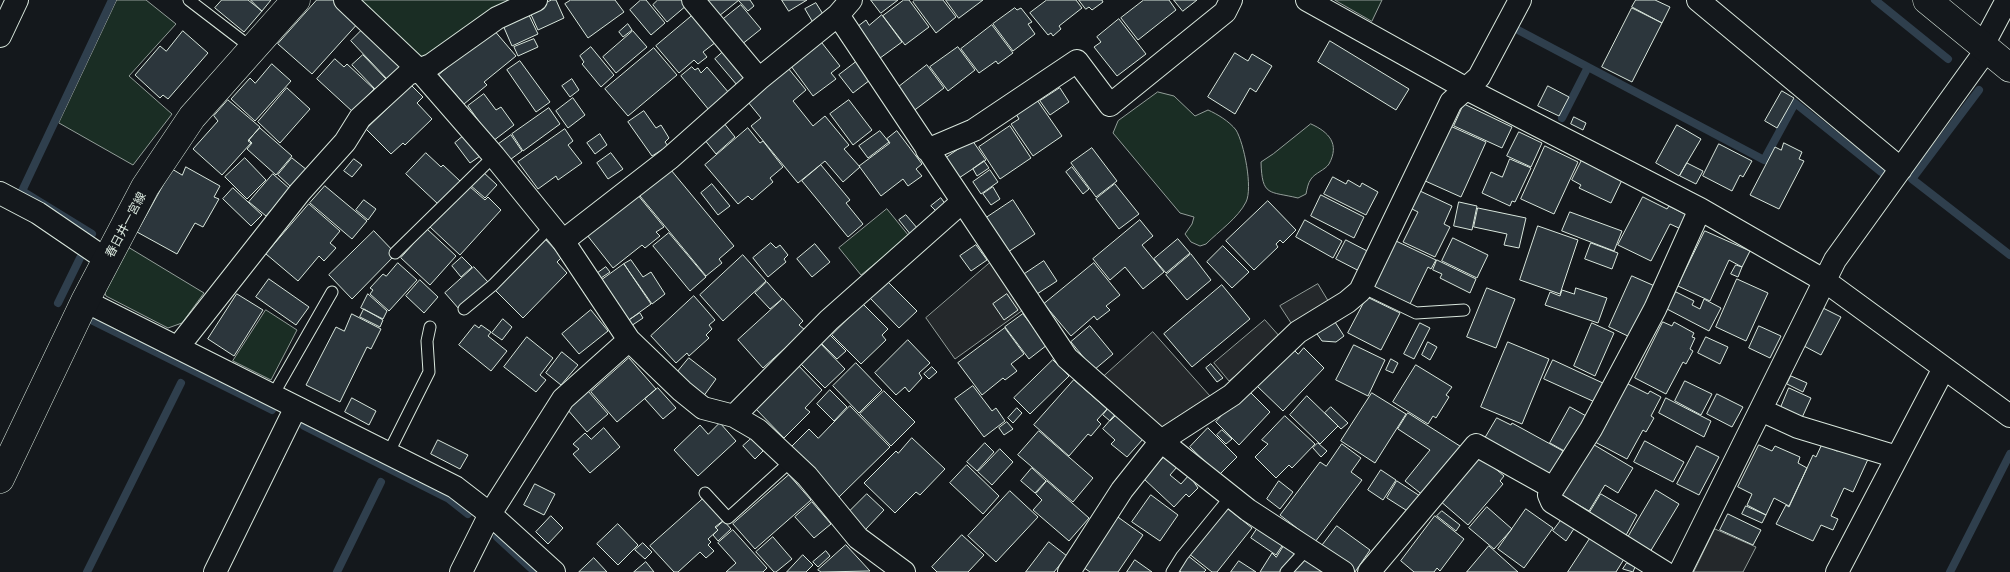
<!DOCTYPE html>
<meta charset="utf-8">
<style>
body{margin:0}
canvas{display:block;background:#14181c}
</style>
<canvas width="2010" height="572"></canvas>
<script>
const context = document.querySelector('canvas').getContext('2d');
context.lineJoin = 'round';
function fillPath(path, color) {
  context.fillStyle = color;
  context.fill(path, 'evenodd');
}
function trace(path, color, width, dash) {
  context.strokeStyle = color;
  context.lineWidth = width;
  context.lineCap = dash ? 'butt' : 'round';
  context.setLineDash(dash || []);
  context.stroke(path);
}
function label(font, color, halo, rows, align = 'center') {
  context.font = font + ' Inter,"Noto Sans JP",sans-serif';
  context.lineWidth = 4;
  context.setLineDash([]);
  context.textBaseline = 'middle';
  context.strokeStyle = halo;
  context.fillStyle = color;
  for (const [text, x, y, turn = 0] of rows) {
    context.save();
    context.translate(x, y);
    context.rotate((+turn || 0) * Math.PI / 180);
    context.textAlign = isNaN(turn) ? turn : align;
    if (halo) context.strokeText(text, 0, 0);
    context.fillText(text, 0, 0);
    context.restore();
  }
}
const green = new Path2D(`
 M117,0H146L176,24L129,76L172,114L133,165L59,123Z
 M355,0H506L510,4L418,62Z
 M1335,0H1382L1372,21Z
 M1158,92L1174,96L1195,116L1208,110C1217,114 1229,121 1236,130C1244,143 1253,188 1246,202C1238,218 1219,231 1206,244L1200,246L1191,242L1185,234L1192,224L1194,217L1180,213L1113,133L1118,121Z
 M1311,124C1329,132 1340,144 1329,164C1325,170 1315,173 1311,179C1308,183 1307,189 1306,194L1298,198C1269,191 1262,197 1261,162L1273,154Z
 M887,209L909,236L861,275L839,248Z
 M128,247L204,293L182,323L168,328L106,296L104,291Z
 M266,310L297,330L271,380L233,361Z`);
const parking = new Path2D(`
 M991,262L1023,310L955,359L926,318Z
 M1318,284L1330,304L1293,326L1280,306Z
 M1265,320L1281,338L1229,381L1214,363Z
 M1153,332L1210,396L1159,429L1102,378Z
 M1715,529L1756,547L1743,572H1694Z`);
const stream = new Path2D(`
 M1875,0L1948,59
 M1518,30L1764,160L1795,103L1881,172
 M1979,90L1912,179L2010,255
 M1562,118L1588,67
 M92,234L22,191L112,0
 M58,303L80,258
 M91,320L272,410
 M304,426L449,499L468,514
 M497,537L535,572
 M87,572L181,383
 M337,572L381,482
 M1950,572L2010,454`);
const building = new Path2D(`
 M222,0H248L262,11L244,32L215,8Z
 M251,0H271L262,11Z
 M317,0H337L360,21L312,74L278,44Z
 M552,0H556L564,18L538,30L529,10Z
 M571,0H615L624,12L588,38L565,4Z
 M641,0H646L665,23L651,35L630,10Z
 M658,0H682L687,5L667,22L653,5Z
 M705,0H739L719,16Z
 M740,0H750L754,6L748,11L739,1Z
 M782,0H807L789,11Z
 M871,0H898L881,13Z
 M904,0H909L929,27L905,45L883,16Z
 M915,0H943L956,17L936,33L913,2Z
 M946,0H983L959,18Z
 M1047,0H1076L1082,8L1059,26L1061,29L1053,36L1051,33L1048,35L1030,13Z
 M1079,0H1102L1103,2L1092,10L1089,7L1086,9Z
 M1144,0H1169L1176,10L1138,40L1121,18Z
 M1174,0H1197L1183,11Z
 M1636,0H1655L1670,7L1662,23L1632,7Z
 M816,3L826,19L815,26L805,9Z
 M741,5L761,29L741,45L721,21Z
 M1015,8L1017,10L1021,8L1032,22L1028,24L1035,34L1013,51L993,24Z
 M1632,8L1662,23L1632,82L1602,67Z
 M527,11L538,34L512,46L502,23Z
 M693,15L716,42L703,52L707,57L698,64L694,60L679,73L656,46Z
 M882,15L902,42L876,61L853,30L866,20L869,25Z
 M1119,19L1146,54L1117,76L1094,47L1101,42L1097,37Z
 M628,24L632,30L623,37L619,32Z
 M992,25L1013,53L998,64L996,61L979,73L961,49Z
 M365,27L402,65L387,79L351,41Z
 M493,29L516,56L484,82L487,85L464,104L439,75Z
 M183,31L208,53L168,99L163,95L160,98L135,75L160,46L166,51Z
 M633,31L647,47L616,73L603,57Z
 M534,39L538,47L518,56L514,47Z
 M1330,41L1409,89L1396,110L1318,62Z
 M822,43L840,66L831,73L836,79L813,96L791,66Z
 M591,47L614,75L601,87L582,64L584,62L580,56Z
 M958,47L975,70L948,91L930,67Z
 M654,48L677,75L628,116L605,89Z
 M723,52L746,78L737,85L715,59Z
 M1235,53L1248,61L1252,54L1272,66L1256,92L1250,88L1235,114L1208,97Z
 M363,55L386,79L375,89L352,65Z
 M335,59L344,67L347,64L374,89L353,112L317,79Z
 M520,61L550,102L536,112L507,70Z
 M856,62L870,80L853,93L839,75Z
 M272,64L291,81L255,121L231,99L250,78L255,83Z
 M927,65L944,88L912,112L896,89Z
 M692,67L695,70L698,68L701,73L707,67L729,93L709,110L681,76Z
 M788,68L806,90L793,101L813,126L825,116L849,145L844,149L860,167L843,182L825,161L798,183L751,126L761,118L748,102Z
 M572,79L579,90L570,97L562,86Z
 M409,83L423,97L417,103L432,119L405,145L403,143L391,154L366,129L396,100Z
 M1548,86L1569,97L1559,116L1538,106Z
 M287,88L310,109L280,143L258,122Z
 M1060,88L1069,102L1050,115L1040,101Z
 M1782,91L1794,98L1777,128L1765,121Z
 M484,94L496,110L501,107L514,125L493,141L468,106Z
 M573,98L585,115L568,128L556,111Z
 M228,100L260,127L248,141L251,143L222,175L193,149L218,121L214,116Z
 M849,100L872,130L853,145L830,114Z
 M1037,100L1062,136L1033,156L1011,124L1019,119L1016,114Z
 M1464,104L1512,127L1502,148L1454,126Z
 M549,108L560,124L523,151L512,134Z
 M644,111L656,128L661,125L669,138L665,142L668,146L652,156L628,122Z
 M1574,117L1586,123L1583,130L1571,124Z
 M723,122L735,137L716,154L704,139Z
 M1448,125L1486,142L1461,197L1423,180Z
 M1677,125L1701,139L1679,176L1656,163Z
 M1010,126L1031,158L1000,179L979,147Z
 M260,128L292,156L276,175L247,149L252,143L249,140Z
 M748,128L760,143L763,141L783,167L770,178L773,182L752,200L748,196L738,204L705,165Z
 M565,129L573,141L568,145L582,163L558,180L556,176L538,189L518,162Z
 M880,131L889,142L868,158L859,146Z
 M897,131L922,164L916,169L922,176L908,186L903,179L881,196L859,166L890,143L887,139Z
 M1519,132L1542,143L1531,167L1507,156Z
 M467,133L483,154L470,163L455,143Z
 M600,134L607,145L595,154L587,143Z
 M511,135L522,151L507,162L496,146Z
 M972,140L986,160L956,180L943,160Z
 M1784,143L1802,152L1799,159L1804,161L1779,209L1750,195L1775,147L1781,150Z
 M1719,144L1752,161L1743,177L1740,175L1732,191L1703,176Z
 M1545,146L1578,162L1554,214L1521,199Z
 M1092,148L1117,181L1096,197L1071,163Z
 M426,153L441,167L443,165L460,181L438,204L406,174Z
 M611,153L623,169L608,179L597,163Z
 M245,158L266,180L247,199L225,177Z
 M292,158L307,170L291,187L278,175Z
 M354,159L362,165L352,177L344,171Z
 M1510,159L1531,168L1515,202L1512,201L1510,206L1482,193L1491,172L1502,177Z
 M1582,160L1622,180L1611,203L1579,188L1581,185L1572,180Z
 M984,161L989,168L977,176L973,169Z
 M1687,163L1703,171L1696,184L1680,176Z
 M821,165L850,200L846,203L863,224L848,237L802,181Z
 M186,167L220,186L214,197L219,199L203,227L195,223L177,254L137,232L172,169L182,175Z
 M1072,167L1089,189L1083,194L1066,172Z
 M671,170L734,246L719,259L722,263L706,276L640,196Z
 M990,170L998,182L981,194L973,182Z
 M482,171L497,185L485,198L470,185Z
 M273,174L290,189L266,216L249,202Z
 M1333,177L1346,184L1348,180L1360,187L1362,183L1378,192L1366,215L1324,194Z
 M712,184L730,206L718,215L701,193Z
 M1115,184L1139,214L1119,229L1096,199Z
 M325,186L367,221L352,239L310,203Z
 M469,186L485,200L488,197L501,210L460,255L430,227Z
 M993,187L1000,199L991,205L983,194Z
 M233,188L262,215L251,226L223,199Z
 M1420,191L1452,206L1444,224L1450,227L1435,257L1403,242L1418,212L1412,209Z
 M637,194L664,227L656,232L660,236L645,248L642,245L613,268L587,235Z
 M1321,195L1364,217L1354,238L1311,216Z
 M1643,197L1667,209L1669,206L1687,215L1681,229L1670,224L1651,261L1618,245Z
 M941,198L946,205L937,212L931,206Z
 M364,200L376,209L368,220L356,210Z
 M1013,200L1035,234L1008,252L986,218Z
 M1268,201L1296,230L1283,243L1280,240L1276,244L1278,247L1254,270L1226,241Z
 M1459,202L1477,206L1472,230L1454,226Z
 M309,204L340,231L330,243L336,248L324,261L319,256L298,281L266,254Z
 M1478,208L1526,218L1519,248L1504,245L1507,234L1474,227Z
 M1570,212L1622,231L1614,251L1562,231Z
 M906,215L918,229L911,235L899,220Z
 M1140,220L1153,236L1142,245L1164,272L1143,289L1125,267L1110,280L1093,259Z
 M1305,220L1342,241L1333,258L1296,237Z
 M1538,226L1578,240L1560,294L1520,280Z
 M427,229L456,256L430,285L401,258Z
 M374,231L396,254L352,299L329,275Z
 M1705,231L1750,251L1742,267L1729,260L1710,301L1678,286Z
 M669,233L706,277L690,291L653,246Z
 M1453,238L1488,255L1477,278L1442,261Z
 M545,239L562,257L557,262L567,273L523,318L495,290Z
 M1178,239L1190,253L1166,273L1154,259Z
 M1346,240L1373,254L1363,273L1336,259Z
 M1396,241L1436,260L1431,269L1428,267L1410,304L1374,287Z
 M771,243L776,248L780,245L788,255L784,259L786,262L768,277L753,258Z
 M1591,243L1618,253L1612,269L1585,259Z
 M815,244L830,262L812,277L797,259Z
 M976,245L987,260L971,271L960,256Z
 M1223,246L1249,272L1232,288L1207,262Z
 M1191,254L1211,280L1187,300L1166,275Z
 M743,255L766,281L723,321L700,295Z
 M462,257L472,267L461,277L452,266Z
 M631,260L643,277L651,272L665,294L652,304L624,264Z
 M1437,260L1476,279L1470,293L1440,278L1442,274L1433,270Z
 M1044,261L1057,281L1037,294L1023,275Z
 M398,263L417,280L389,311L370,294L373,290L370,288L383,274L386,276Z
 M1094,263L1120,295L1106,306L1110,310L1097,320L1094,316L1071,336L1044,304Z
 M624,264L651,304L626,322L599,282Z
 M1736,265L1742,267L1738,277L1731,274Z
 M474,267L488,282L459,309L445,293Z
 M606,267L610,272L598,280L595,275Z
 M1632,276L1657,287L1634,339L1609,327Z
 M269,279L309,307L296,325L256,297Z
 M1737,279L1768,293L1746,341L1716,327Z
 M420,280L438,297L424,313L406,296Z
 M887,281L917,311L899,328L870,298Z
 M767,282L782,299L770,309L755,293Z
 M1222,285L1250,319L1192,367L1164,334Z
 M1487,288L1515,299L1496,348L1467,337Z
 M1576,288L1607,298L1598,323L1545,305L1550,292L1560,296L1562,290L1574,294Z
 M1676,292L1694,301L1692,305L1700,309L1704,299L1721,308L1709,331L1667,309Z
 M237,294L263,310L234,356L208,339Z
 M368,294L387,311L383,319L361,308Z
 M1007,294L1018,310L1004,320L993,304Z
 M694,296L715,320L709,325L712,329L706,335L709,338L689,356L687,353L676,363L651,336Z
 M1367,297L1400,313L1381,350L1348,333Z
 M783,299L803,321L799,325L805,330L763,368L738,340Z
 M863,304L888,329L882,335L886,340L861,364L832,335Z
 M1823,308L1841,317L1821,355L1804,346Z
 M364,309L383,320L380,327L360,317Z
 M591,310L608,331L579,354L562,334Z
 M640,313L643,318L631,326L628,321Z
 M352,314L381,329L371,349L367,347L340,402L306,385L336,327L344,331Z
 M1023,314L1047,345L1029,359L1005,327Z
 M503,319L512,327L502,340L492,333Z
 M1335,322L1344,336L1336,342L1322,341L1317,334Z
 M1663,322L1672,326L1674,322L1694,333L1692,337L1695,338L1690,349L1693,351L1686,364L1683,362L1666,394L1635,378Z
 M1420,323L1430,328L1414,359L1404,354Z
 M1592,323L1614,333L1595,376L1574,366Z
 M475,325L479,328L481,325L491,332L488,336L507,351L491,371L459,345Z
 M1090,326L1113,354L1094,370L1071,342Z
 M1759,326L1781,336L1770,358L1749,348Z
 M1005,328L1024,354L1011,364L1017,371L1005,380L1003,378L982,395L958,363Z
 M828,333L846,351L837,359L819,341Z
 M527,337L553,358L540,375L546,380L536,392L504,367Z
 M1706,337L1728,347L1720,364L1698,353Z
 M908,340L930,363L919,373L922,378L909,392L905,387L896,395L875,373Z
 M819,342L845,369L825,388L799,362Z
 M1428,342L1437,347L1430,360L1422,355Z
 M1508,342L1549,359L1522,424L1481,407Z
 M1354,345L1385,360L1368,396L1336,380Z
 M1304,348L1324,368L1283,411L1257,386L1293,349L1298,354Z
 M562,352L578,365L561,385L546,373Z
 M629,358L656,389L617,422L591,392Z
 M689,358L716,379L703,397L675,375Z
 M1391,359L1398,363L1393,373L1386,370Z
 M1053,360L1069,376L1030,414L1014,398Z
 M1553,360L1605,384L1597,403L1544,379Z
 M796,363L822,390L805,408L810,412L784,438L753,406Z
 M856,363L882,390L859,413L833,386Z
 M1211,364L1223,378L1217,382L1206,368Z
 M1416,365L1452,387L1446,395L1449,397L1436,418L1433,416L1428,424L1393,402Z
 M932,367L937,372L929,379L924,374Z
 M1791,376L1807,383L1803,392L1787,384Z
 M1074,380L1107,409L1097,420L1101,424L1091,436L1088,434L1069,456L1034,425Z
 M1685,381L1712,394L1701,415L1675,401Z
 M1628,384L1648,394L1650,391L1661,397L1651,416L1654,418L1646,432L1643,430L1627,459L1595,442Z
 M973,386L992,411L996,408L1005,421L984,437L955,399Z
 M658,388L676,408L663,419L645,399Z
 M1789,388L1811,398L1800,422L1779,412Z
 M1247,389L1270,412L1239,445L1216,422Z
 M830,390L847,407L834,421L817,404Z
 M588,391L608,414L587,432L567,409Z
 M884,391L915,422L891,446L860,414Z
 M1372,393L1406,414L1375,463L1341,441Z
 M1717,394L1743,407L1732,427L1707,414Z
 M1307,396L1338,426L1320,444L1290,415Z
 M352,398L376,411L369,425L345,412Z
 M1666,398L1711,421L1704,437L1659,413Z
 M850,406L890,447L839,497L791,447L809,429L818,438Z
 M1331,407L1348,423L1341,429L1325,413Z
 M1570,407L1588,417L1568,453L1550,443Z
 M1017,408L1022,413L1013,423L1008,418Z
 M1108,409L1115,416L1110,421L1103,415Z
 M1408,413L1463,448L1424,496L1405,481L1430,450L1398,429Z
 M1115,415L1143,439L1127,457L1111,444L1115,440L1103,429Z
 M1285,416L1315,444L1292,468L1289,465L1276,478L1255,457L1268,444L1262,440Z
 M1497,418L1511,425L1512,423L1563,451L1549,477L1484,440Z
 M1007,422L1013,429L1004,435L999,428Z
 M720,423L736,441L698,476L674,450L700,425L708,434Z
 M604,428L620,447L590,473L573,454L579,449L573,444L585,433L591,439Z
 M1208,428L1237,457L1219,475L1190,447Z
 M1222,430L1232,439L1226,444L1217,435Z
 M1039,431L1093,478L1073,502L1018,455Z
 M752,438L763,451L755,459L743,446Z
 M912,438L945,469L920,495L916,492L895,513L864,483L896,451L898,453Z
 M438,440L468,455L460,469L431,454Z
 M1645,441L1684,462L1673,482L1634,462Z
 M985,443L994,452L977,471L967,462Z
 M1318,443L1327,451L1321,457L1313,448Z
 M1591,443L1633,468L1618,493L1605,485L1589,511L1560,494Z
 M1841,443L1869,457L1853,492L1844,488L1831,516L1838,519L1833,530L1821,525L1813,541L1776,524L1786,505L1789,507L1813,455L1816,457L1822,444L1837,451Z
 M1342,444L1361,458L1351,472L1362,480L1315,542L1280,515L1320,462L1326,466Z
 M1759,445L1772,451L1775,446L1800,457L1798,463L1807,468L1789,506L1774,498L1766,515L1747,505L1752,494L1738,487Z
 M1697,446L1719,457L1699,495L1677,484Z
 M1000,449L1013,462L992,485L978,472Z
 M1478,454L1504,476L1500,481L1503,484L1468,525L1439,500Z
 M1165,456L1177,467L1170,475L1181,484L1189,475L1198,488L1189,497L1186,494L1174,507L1144,479Z
 M967,465L999,496L983,514L950,483Z
 M1032,468L1046,481L1035,493L1021,481Z
 M1381,470L1396,480L1383,500L1368,490Z
 M789,475L811,500L755,549L733,524Z
 M1047,481L1089,518L1069,541L1033,510L1042,500L1036,494Z
 M1279,481L1293,492L1280,509L1267,499Z
 M1397,481L1420,496L1409,512L1387,498Z
 M535,484L555,494L544,515L524,505Z
 M1656,490L1679,504L1650,552L1627,539Z
 M1010,491L1038,517L996,562L968,536Z
 M867,494L884,510L865,530L848,513Z
 M1601,494L1637,515L1624,539L1587,517Z
 M1151,495L1178,515L1160,541L1132,522Z
 M704,498L724,520L715,527L718,530L708,539L711,542L708,545L714,551L706,558L700,552L678,572H674L650,546Z
 M812,502L831,524L814,538L795,517Z
 M1746,506L1766,515L1762,523L1742,514Z
 M1226,507L1252,528L1217,572H1212L1188,553Z
 M1487,507L1512,529L1494,549L1469,528Z
 M1526,509L1553,528L1524,568L1498,549Z
 M1442,511L1460,525L1456,531L1437,516Z
 M1728,514L1761,530L1753,545L1720,530Z
 M1115,515L1143,535L1118,572H1090L1080,565Z
 M1565,515L1577,524L1566,541L1553,531Z
 M551,516L563,528L548,544L536,532Z
 M1435,516L1464,539L1440,571L1437,568L1434,572H1414L1401,561Z
 M724,521L731,529L718,541L713,535L718,530L716,528Z
 M618,524L638,545L618,565L597,544Z
 M1259,526L1284,543L1276,555L1251,538Z
 M1337,526L1370,550L1355,572L1321,547Z
 M733,530L767,568L763,572H726L736,563L718,543Z
 M962,535L984,555L968,572H937L932,567Z
 M773,537L792,559L776,572H774L756,552Z
 M1591,537L1624,559L1616,572H1568Z
 M1049,542L1067,556L1054,572H1026Z
 M643,543L652,552L645,559L635,550Z
 M1285,544L1299,554L1283,572H1260L1272,553L1276,557Z
 M846,545L870,571L821,572L818,570Z
 M1489,546L1518,572H1467Z
 M826,551L830,556L818,567L813,562Z
 M803,555L813,565L806,572H787Z
 M1187,555L1206,570L1204,572H1181L1177,568Z
 M1305,557L1322,572H1292Z
 M594,558L607,572H579Z
 M1135,560L1152,572H1127Z
 M1239,561L1256,572H1231Z
 M646,562L654,572H634Z
 M1627,563L1635,567L1633,572L1623,569Z`);
const lane = new Path2D(`
 M189,0L253,49
 M395,253L494,156
 M1362,287L1416,313L1464,310
 M464,309L493,285L551,226
 M273,395L332,292
 M388,454L429,372L427,341L430,327
 M705,493L728,518L791,461
 M1172,572L1182,556L1231,496
 M1286,572L1307,549`);
const street = new Path2D(`
 M345,0L420,71L494,156L563,241L629,340L682,391L703,408L734,416L758,430L807,476L858,538L904,572
 M693,0L759,79
 M1307,0L1465,88L1700,209L1825,281L2010,416
 M1698,0L1901,169
 M838,15L1067,358L1161,441L1248,510L1343,572
 M0,36L17,0
 M1983,45L2007,0
 M927,150L974,130L1077,61L1110,105L1225,12L1231,0
 M0,193L38,213L107,260
 M563,241L670,158L759,79L838,15L851,0
 M85,301L455,487L490,514L554,572
 M178,347L300,192L345,142L360,118L408,74L431,65L497,18L536,0
 M1761,410L1798,427L1897,457
 M734,416L829,320L962,202
 M215,572L296,407
 M461,572L490,514L563,399L629,340
 M1069,572L1122,490L1161,441L1232,395L1298,332L1347,302L1360,291L1451,102L1479,77L1520,0
 M1369,572L1476,445L1553,488
 M1664,572L1552,502L1549,495L1591,429L1655,309L1700,209
 M1680,572L1835,260L1987,49
 M1837,572L1944,368`);
const secondary = new Path2D(`
 M1927,0L2010,68`);
const primary = new Path2D(`
 M0,479L85,301L145,187L192,117L296,0`);
const streetNames = [
 ["春日井一宮線",126,225,-62]
];
fillPath(green, '#1a2d24');
trace(green, '#939e99', 1);
fillPath(parking, '#24282b');
trace(parking, '#939e99', 1);
trace(stream, '#2f3f4d', 8);
fillPath(building, '#2c363c');
trace(building, '#d8e6dc', 1);
trace(lane, '#d8e6dc', 13);
trace(street, '#d8e6dc', 24);
trace(secondary, '#d8e6dc', 29);
trace(primary, '#d8e6dc', 29);
trace(lane, '#14181c', 11);
trace(street, '#14181c', 22);
trace(secondary, '#14181c', 28);
trace(primary, '#14181c', 28);
label('12px', '#d8e6dc', '#14181c', streetNames);
</script>
